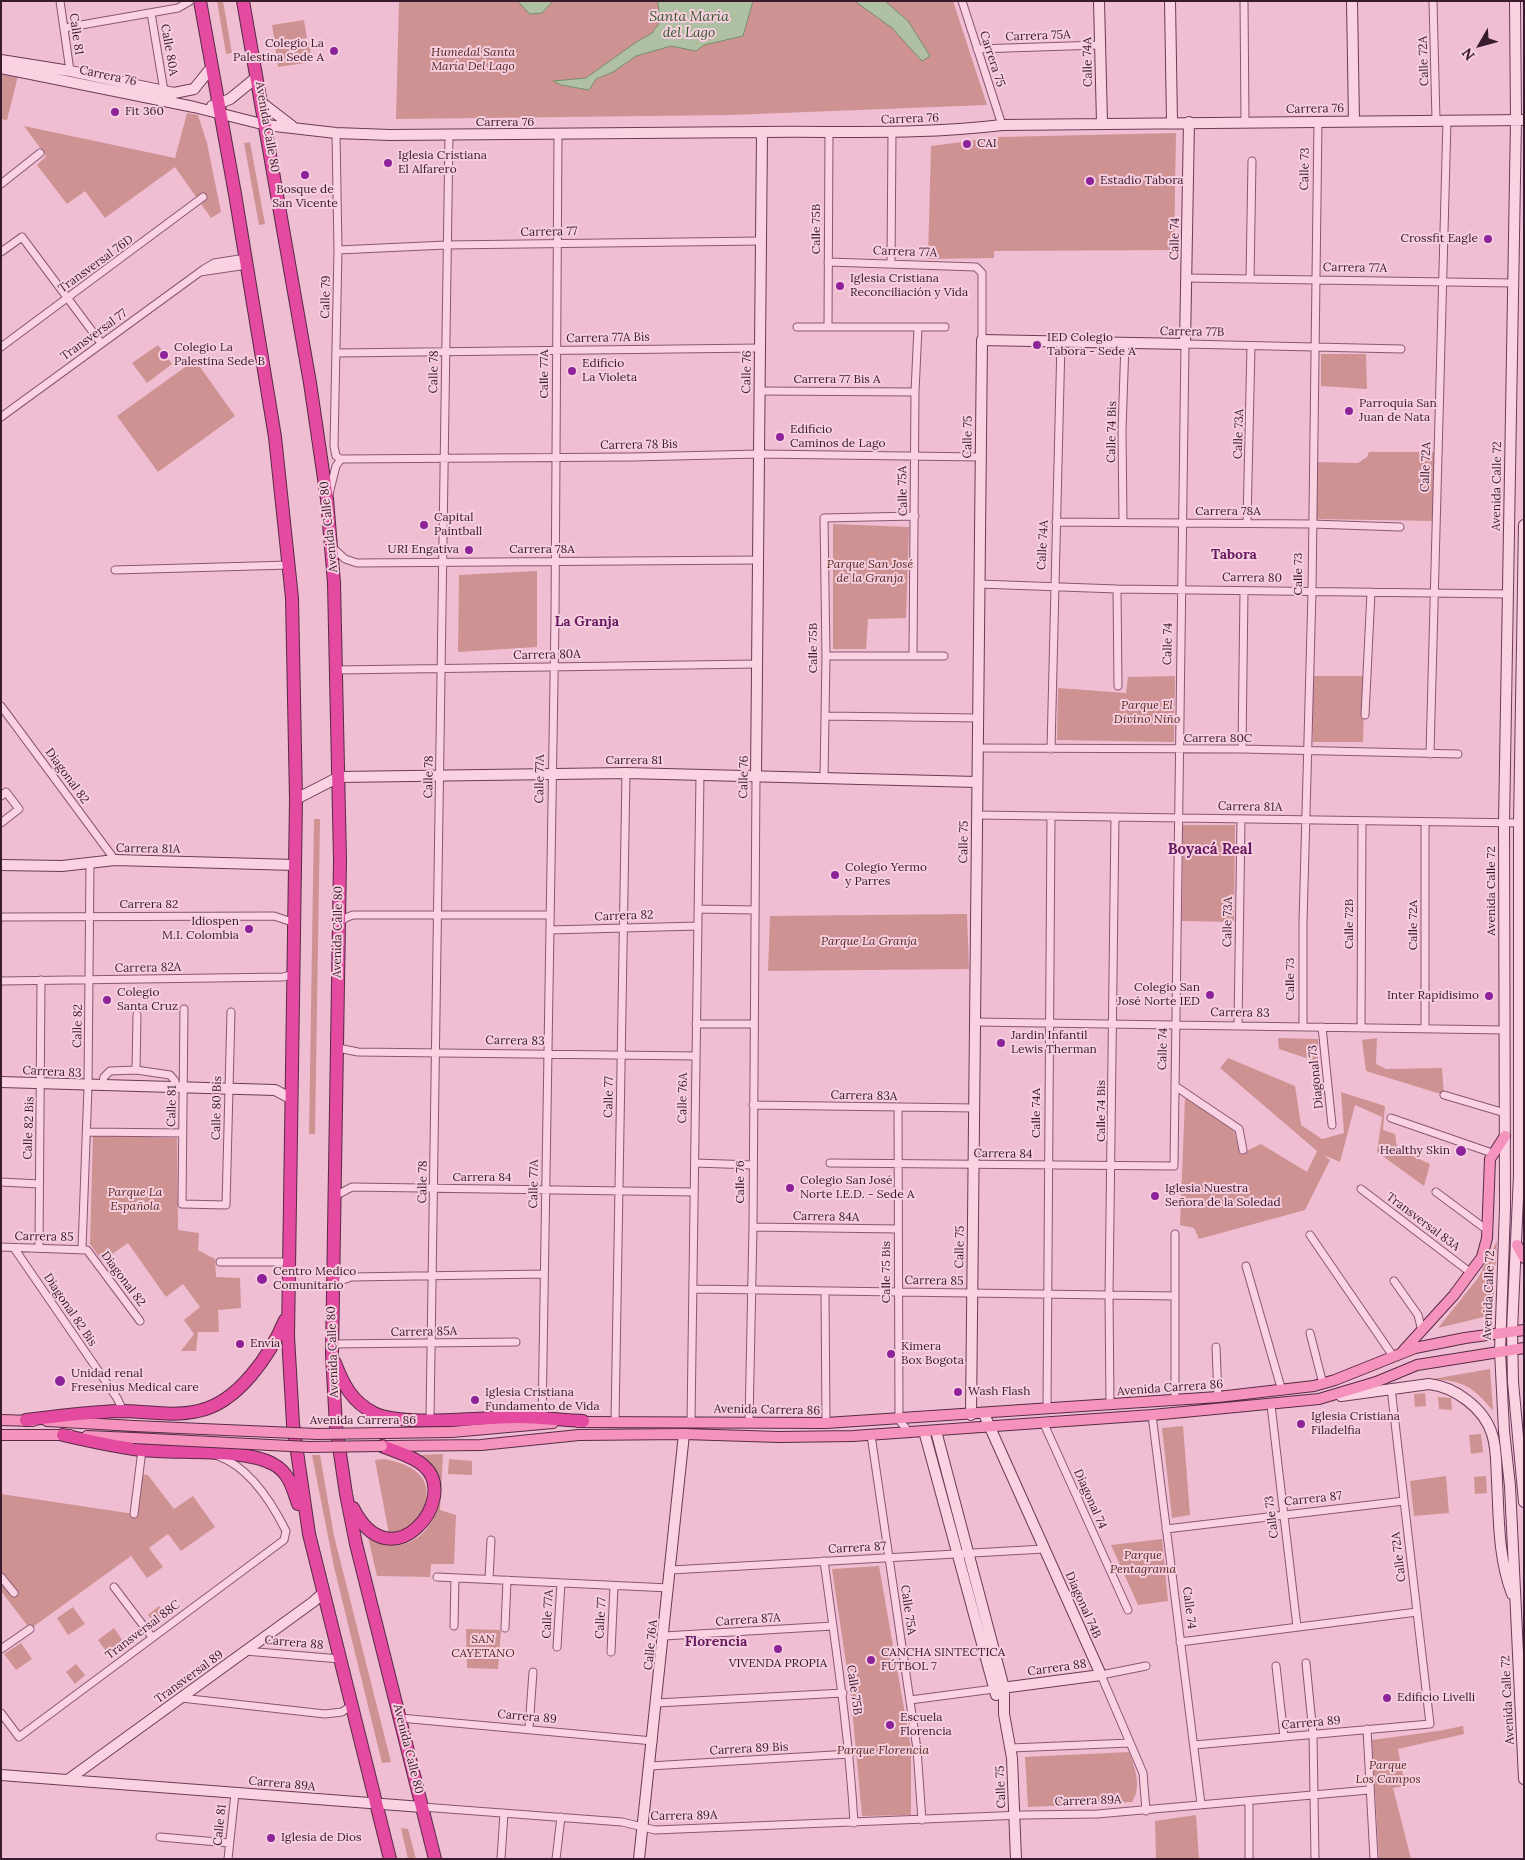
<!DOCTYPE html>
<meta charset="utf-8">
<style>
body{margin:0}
#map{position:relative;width:1525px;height:1860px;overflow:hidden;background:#f0bed3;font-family:Lora,serif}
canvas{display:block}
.frame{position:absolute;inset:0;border:2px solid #381b2d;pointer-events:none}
.north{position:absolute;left:1455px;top:20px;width:50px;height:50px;-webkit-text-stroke:4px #f7cede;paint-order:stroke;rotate:232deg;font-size:14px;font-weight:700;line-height:20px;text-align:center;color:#381b2d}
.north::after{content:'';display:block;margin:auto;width:18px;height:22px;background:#381b2d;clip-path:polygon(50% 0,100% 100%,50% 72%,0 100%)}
</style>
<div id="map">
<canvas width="1525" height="1860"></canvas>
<div class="frame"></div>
<div class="north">N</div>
</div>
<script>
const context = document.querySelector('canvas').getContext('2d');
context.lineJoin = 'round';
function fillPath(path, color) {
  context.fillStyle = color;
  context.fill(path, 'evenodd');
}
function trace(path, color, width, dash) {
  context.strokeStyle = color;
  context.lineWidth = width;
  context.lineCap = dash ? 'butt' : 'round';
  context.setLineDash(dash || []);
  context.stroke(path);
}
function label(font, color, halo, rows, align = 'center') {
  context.font = font + ' Lora,serif';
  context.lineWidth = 4;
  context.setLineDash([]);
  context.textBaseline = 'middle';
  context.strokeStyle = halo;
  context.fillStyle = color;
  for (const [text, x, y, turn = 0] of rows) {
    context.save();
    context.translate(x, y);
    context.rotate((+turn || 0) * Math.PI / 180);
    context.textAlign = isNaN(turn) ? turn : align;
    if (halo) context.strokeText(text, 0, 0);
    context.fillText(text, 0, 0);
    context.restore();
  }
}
const green = new Path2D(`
 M217,1H223L232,53L226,54Z
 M399,1H953L987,105L730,115L396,119Z
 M304,20L307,38L275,43L272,25Z
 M309,41L312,62L278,67L275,45Z
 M1,74L18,76L7,120L1,119Z
 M187,113L198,115L207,143L221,212L211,218L175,167L105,218L85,191L67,204L37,165L46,156L24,126L175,158Z
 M1176,133L1174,250L994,251V258L928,259L931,146L999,137Z
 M250,142L265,224L259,225L244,143Z
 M158,345L172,364L147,383L132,363Z
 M1321,354H1366L1367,389L1321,386Z
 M195,360L235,416L158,472L117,416Z
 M1369,452H1434L1433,521L1316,519L1317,462L1358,463L1367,457Z
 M833,524L909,527L906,618L868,619L866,649H833Z
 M537,571V647L458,652L459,575Z
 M1175,676L1174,742L1057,740L1058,688L1126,693L1128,677Z
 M1312,676H1365L1363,742H1313Z
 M314,819H320L315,1134H309Z
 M1183,825H1235L1234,922L1182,921Z
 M967,914L969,969L768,971L770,916Z
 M1278,1038L1318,1039V1062L1279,1049Z
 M1377,1038L1376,1064L1386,1069L1442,1068L1444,1095L1366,1071L1362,1040Z
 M1228,1058L1295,1086L1301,1125L1322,1139L1344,1133L1341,1092L1385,1106L1383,1130L1395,1134L1397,1149L1430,1164L1424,1186L1377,1152L1382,1117L1355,1105L1340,1162L1324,1155L1330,1160L1305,1210L1199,1239L1194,1228L1180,1225L1185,1098L1234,1131L1240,1154L1261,1144L1307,1172L1317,1151L1220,1068Z
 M93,1135L177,1138L178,1230L199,1233L198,1250L215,1259L216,1277L240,1278L241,1308L218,1310L219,1332H198L196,1351H181L194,1334L184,1320L200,1307L183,1284L166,1297L128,1243L102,1261L90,1244Z
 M1497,1241L1492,1315L1438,1328L1478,1278Z
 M1490,1369L1493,1411C1473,1386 1463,1381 1432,1379Z
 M1425,1393L1426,1406L1415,1407L1414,1394Z
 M1438,1397L1451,1398L1452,1410L1439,1409Z
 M1183,1426L1190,1515L1172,1518L1162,1428Z
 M1481,1434L1483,1452L1471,1454L1469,1435Z
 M443,1454L440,1510L456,1515L454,1564H431L430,1577L377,1576L368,1537C424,1572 465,1487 421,1455Z
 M312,1455H320L334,1536L391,1762L382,1763L334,1567Z
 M384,1459C411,1464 435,1476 424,1508C421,1515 415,1527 408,1531C404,1534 394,1534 389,1534L375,1460Z
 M449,1459L472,1461V1475L448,1474Z
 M139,1474L148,1475L174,1509L193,1496L215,1527L181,1551L168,1534L149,1548L163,1567L147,1578L131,1556L30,1629L1,1591V1494L134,1514Z
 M1446,1476L1449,1513L1414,1516L1410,1481Z
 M1486,1476L1487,1493L1475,1494L1474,1477Z
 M1162,1539L1168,1601L1138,1605L1111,1545Z
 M879,1566L911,1748V1815L862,1816L851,1697L832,1569Z
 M159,1606L166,1615L155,1624L148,1615Z
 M73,1607L85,1624L68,1635L57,1618Z
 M114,1628L127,1647L111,1658L98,1640Z
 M466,1629L501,1630L498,1669L467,1668Z
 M21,1643L32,1659L16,1670L4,1654Z
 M76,1664L85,1675L75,1684L66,1672Z
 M1463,1726L1464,1734L1398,1749L1405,1786L1393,1788L1411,1859H1379L1372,1740L1438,1731Z
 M1129,1752C1135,1767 1142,1788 1132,1802L1028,1807L1025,1757Z
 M1196,1815L1199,1859H1156L1155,1821Z
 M401,1828L408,1829L416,1859H408Z`);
const water = new Path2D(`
 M518,1H553L542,13L530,14Z
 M658,1H753L743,36L704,45L696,51L671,46L636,56L613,72L596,79L589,90L561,85L553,81L586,78L635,43L652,33L660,22Z
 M855,1H885L908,21L930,56L922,61L892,28Z`);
const street = new Path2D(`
 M60,1L70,71
 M962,1L1002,125
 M1244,1L1245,122
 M1433,1L1436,120
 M151,13L164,91
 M64,28L178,8L190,1
 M977,49L1100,45
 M336,133L338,250L334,446L336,456L341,459
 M1,184L40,153
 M338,250L446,245L761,241
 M1,252L22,237L101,343
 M828,262L976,267L982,273V340
 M891,264L892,133
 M200,272L247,265
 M1187,278L1513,283
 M1250,279L1252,161
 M797,327H945
 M828,327L829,132
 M1,347L203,197
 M336,353L760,348
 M760,391L915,392
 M1,417L204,269L214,263L246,258
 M341,459L633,457L759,454L980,457
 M329,494L336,466L341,459
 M1056,522L1311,524L1400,527
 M1123,522L1122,430L1125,343
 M1247,523L1251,346
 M332,547L345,559L357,563L758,560
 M115,570L289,565
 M979,584L1117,589L1508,594
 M1117,589L1118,686
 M913,655L915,392L918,327
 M826,656H944
 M337,670L757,664
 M1,706L115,860
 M1365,715L1371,592
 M825,716L978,718
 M977,748L1242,749L1458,754
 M1051,749L1061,342
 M1242,749L1244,591
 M1430,754L1447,120
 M824,779L826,656L824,518L915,516
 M1,796L6,792L19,809L1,823
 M977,815L1523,823
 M698,909L755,910
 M1,917L274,916L295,923
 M339,924L345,918L353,915H550
 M550,930L698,926
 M1,981L283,977L294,974
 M184,1009L182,1204L226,1205L231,1012
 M975,1022L1504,1030
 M696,1024H754
 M1238,1026L1241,819
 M1303,1027V923L1312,592L1318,121
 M1322,1027L1332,1125
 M1361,1028L1362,821
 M1425,1028V822
 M336,1045L343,1049L358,1052L696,1056
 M136,1070L137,1015
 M102,1086L104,1077L110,1071L136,1070L170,1075L175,1081L176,1088
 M1175,1086L1239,1129L1243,1150
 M1444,1095L1505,1113
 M753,1105L974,1108
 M898,1108L899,1420L909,1432
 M1391,1118L1492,1153
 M87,1132L183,1133
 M695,1163L753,1165
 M830,1163L1174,1166L1185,344L1401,349
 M1,1182L39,1184
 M1361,1189L1471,1273
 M1436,1192L1487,1230
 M335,1196L352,1187L694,1192
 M753,1227L898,1229
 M1175,1234V1400
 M1310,1235L1393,1356
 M1,1247L87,1250L140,1321
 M39,1247L41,980
 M14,1248L117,1398L123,1411
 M82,1249L88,1087L90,863
 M220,1262H288
 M1246,1266L1282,1391
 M1394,1281L1418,1315L1422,1331
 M332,1284L351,1277L544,1274
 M693,1289L1175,1296
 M825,1291L826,1423
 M1310,1333L1323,1384
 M331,1344L516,1342
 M1216,1347L1218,1397
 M1110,1405L1109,1295L1115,817
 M1271,1405L1297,1627
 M1047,1409L1051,816
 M1152,1415L1201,1804
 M430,1419L449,135
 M542,1421L555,618L558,134
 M615,1422L626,773
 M691,1422L700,774
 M749,1423L753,1227L756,777
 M1044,1424L1128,1610
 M871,1435L917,1749L922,1820
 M134,1514L142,1450
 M1166,1529L1404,1501
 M824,1561C836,1649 849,1735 854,1823
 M671,1570L1044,1549
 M1,1577L14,1593
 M437,1577L669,1588
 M489,1579L491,1540
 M114,1587L152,1637
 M454,1626L455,1578
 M505,1628L507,1580
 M664,1636L833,1626
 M1180,1642L1417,1612
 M557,1647L561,1583
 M1,1649L30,1629
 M245,1651L340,1659
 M611,1652L614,1586
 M1306,1663L1313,1734L1315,1859
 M1276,1666L1284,1737
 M181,1698L325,1714L342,1712L352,1705
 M910,1700L994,1689
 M657,1703L843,1693
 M1,1713L19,1737L284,1540L286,1531C272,1503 249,1467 218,1456
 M400,1718L653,1741
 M529,1728L533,1672
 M1367,1729L1374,1859
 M1194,1745L1430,1724L1391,1388
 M1011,1748L1130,1743
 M650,1766L850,1754
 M1249,1801V1859
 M422,1807L622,1822L655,1830L1023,1815L1097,1814L1369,1790
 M1146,1811L1143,1773L1101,1675L1146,1666
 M160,1837L229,1843
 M228,1859L235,1793
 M501,1859L504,1813
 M556,1859L561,1817`);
const secondary = new Path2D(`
 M1099,1L1102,123
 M1170,1L1172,122
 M1352,1L1354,121
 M1515,1L1516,120L1504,823L1505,1208L1500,1351L1504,1431L1510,1486L1524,1779
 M1,60L70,71L174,93L194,89L211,68
 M1,68L194,107L266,125L336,133L390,135C513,134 637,133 760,132C841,131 921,135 1002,125L1524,120
 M262,103L292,126
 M212,106L230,99L257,77
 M1524,525L1519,823V1175L1512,1331L1513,1382L1524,1502
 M756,777L762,132
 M296,799L339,777L626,773L977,782
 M1,865L62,866L115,860L295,865
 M1,1082L275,1090L292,1099
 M1341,1396L1429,1384C1455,1387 1484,1408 1492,1434C1497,1449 1496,1465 1497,1480C1499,1519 1498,1557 1512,1594
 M984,1414L1101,1675L994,1689
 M971,1415L982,340L1185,344L1189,122
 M924,1431L996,1695
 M936,1431L1004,1688V1714L1012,1758L1016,1859
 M1,1775L422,1807
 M69,1779L313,1602L322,1594
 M639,1859L684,1434`);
const primary = new Path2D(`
 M1517,1245L1524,1258
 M1403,1351L1454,1295L1482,1257L1487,1238L1490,1159L1505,1136
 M1,1420L33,1421
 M47,1421L134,1426
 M578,1422L826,1423L1218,1397L1314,1386L1335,1380L1415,1348L1465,1338L1524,1330
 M452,1432L553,1423
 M1,1435H70
 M87,1436L133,1438
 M387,1446L481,1445L579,1435L684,1434L779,1437L853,1436L1152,1415L1319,1399L1376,1382L1417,1365L1524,1348`);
const highway = new Path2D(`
 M200,1L235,194L275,437L292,598L296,799L288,1336L293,1424L309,1534L390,1859
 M243,1L310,383L327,499L334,583L340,860L332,1354L336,1426L346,1494L356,1544L435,1859
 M335,1363C343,1384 352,1402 374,1413C402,1427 483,1417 518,1417C540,1417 561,1420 583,1421
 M26,1420C57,1416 89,1412 121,1411C146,1411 173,1417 198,1411C238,1403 270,1355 285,1320
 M63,1435C89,1441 115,1447 141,1450C176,1454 243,1448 273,1464C289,1472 293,1489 298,1504
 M353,1508C391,1584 461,1499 424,1466C413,1456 396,1452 382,1446`);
const primaryBridge = new Path2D(`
 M134,1426L317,1434L452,1432
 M133,1438L309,1447L382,1446`);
const markers = [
 [334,51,5,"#8d239b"],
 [115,112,5,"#8d239b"],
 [967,144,5,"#8d239b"],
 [388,163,5,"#8d239b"],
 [305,175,5,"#8d239b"],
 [1090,181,5,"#8d239b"],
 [1488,239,5,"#8d239b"],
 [840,286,5,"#8d239b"],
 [1037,345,5,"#8d239b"],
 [164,355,5,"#8d239b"],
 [572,371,5,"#8d239b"],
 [1349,411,5,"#8d239b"],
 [780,437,5,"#8d239b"],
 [424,525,5,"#8d239b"],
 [469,550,5,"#8d239b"],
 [835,875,5,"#8d239b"],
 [249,929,5,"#8d239b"],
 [1210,995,5,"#8d239b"],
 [1489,996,5,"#8d239b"],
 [107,1000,5,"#8d239b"],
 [1001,1043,5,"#8d239b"],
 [1461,1151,6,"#8d239b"],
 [790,1188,5,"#8d239b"],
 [1155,1196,5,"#8d239b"],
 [262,1279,6,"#8d239b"],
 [240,1344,5,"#8d239b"],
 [891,1354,5,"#8d239b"],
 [60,1381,6,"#8d239b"],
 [958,1392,5,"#8d239b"],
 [475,1400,5,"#8d239b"],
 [1301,1424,5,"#8d239b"],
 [778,1649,5,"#8d239b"],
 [871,1660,5,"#8d239b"],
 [1387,1698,5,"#8d239b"],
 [890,1725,5,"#8d239b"],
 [271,1838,5,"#8d239b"]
];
const streetNames = [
 ["Calle 81",76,34,82],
 ["Carrera 75A",1038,36,-2],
 ["Calle 80A",169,50,80],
 ["Carrera 75",992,59,72],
 ["Calle 72A",1424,61,-92],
 ["Calle 74A",1088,62,-91],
 ["Carrera 76",108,76,12],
 ["Carrera 76",1315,109,-1],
 ["Carrera 76",910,119,-2],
 ["Carrera 76",505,123],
 ["Avenida Calle 80",267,127,80],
 ["Calle 73",1305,169,-89],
 ["Calle 75B",817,229,-90],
 ["Carrera 77",549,232,-1],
 ["Calle 74",1175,239,-89],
 ["Carrera 77A",905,252,2],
 ["Transversal 76D",96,264,-36],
 ["Carrera 77A",1355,268,1],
 ["Calle 79",326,297,-89],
 ["Carrera 77B",1192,332,1],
 ["Transversal 77",94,335,-36],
 ["Carrera 77A Bis",608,338,-1],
 ["Calle 78",434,372,-89],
 ["Calle 76",747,372,-89],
 ["Calle 77A",545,374,-90],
 ["Carrera 77 Bis A",837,380],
 ["Calle 74 Bis",1112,432,-89],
 ["Calle 73A",1239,434,-88],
 ["Calle 75",968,437,-89],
 ["Carrera 78 Bis",639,445,-1],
 ["Calle 72A",1426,467,-88],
 ["Avenida Calle 72",1497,486,-89],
 ["Calle 75A",903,491,-91],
 ["Carrera 78A",1228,512],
 ["Avenida Calle 80",329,527,-96],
 ["Calle 74A",1043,545,-87],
 ["Carrera 78A",542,550],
 ["Calle 73",1299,574,-90],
 ["Carrera 80",1252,578,1],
 ["Calle 74",1168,644,-89],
 ["Calle 75B",814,648,-90],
 ["Carrera 80A",547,655,-1],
 ["Carrera 80C",1218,739],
 ["Carrera 81",634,761],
 ["Diagonal 82",67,776,54],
 ["Calle 78",429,777,-89],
 ["Calle 76",744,777,-89],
 ["Calle 77A",540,779,-89],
 ["Carrera 81A",1250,807,1],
 ["Calle 75",964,842,-89],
 ["Carrera 81A",148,849,1],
 ["Avenida Calle 72",1492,891,-90],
 ["Carrera 82",149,905],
 ["Carrera 82",624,916,-2],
 ["Calle 73A",1228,922,-89],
 ["Calle 72B",1350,924,-90],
 ["Calle 72A",1414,925,-90],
 ["Avenida Calle 80",338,932,-89],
 ["Carrera 82A",148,968,-1],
 ["Calle 73",1291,979,-90],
 ["Carrera 83",1240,1013,1],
 ["Calle 82",78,1026,-89],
 ["Carrera 83",515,1041,1],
 ["Calle 74",1163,1049,-89],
 ["Carrera 83",52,1072,3],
 ["Diagonal 73",1316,1077,-96],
 ["Carrera 83A",864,1096,1],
 ["Calle 77",609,1097,-89],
 ["Calle 76A",683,1098,-89],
 ["Calle 81",172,1106,-89],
 ["Calle 80 Bis",217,1108,-89],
 ["Calle 74 Bis",1102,1111,-90],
 ["Calle 74A",1037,1113,-90],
 ["Calle 82 Bis",29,1128,-88],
 ["Carrera 84",1003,1154,1],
 ["Carrera 84",482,1178],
 ["Calle 78",423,1182,-89],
 ["Calle 76",741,1182,-90],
 ["Calle 77A",534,1184,-89],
 ["Carrera 84A",826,1217,1],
 ["Transversal 83A",1423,1222,37],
 ["Carrera 85",44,1237,1],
 ["Calle 75",960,1247,-89],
 ["Calle 75 Bis",887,1272,-90],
 ["Diagonal 82",123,1279,53],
 ["Carrera 85",934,1281,1],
 ["Avenida Calle 72",1489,1295,-88],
 ["Diagonal 82 Bis",70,1310,56],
 ["Carrera 85A",424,1332,-1],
 ["Avenida Calle 80",333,1352,-92],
 ["Avenida Carrera 86",1170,1388,-4],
 ["Avenida Carrera 86",767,1410,1],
 ["Avenida Carrera 86",363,1421],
 ["Diagonal 74",1090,1499,66],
 ["Carrera 87",1313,1499,-6],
 ["Calle 73",1272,1517,-97],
 ["Carrera 87",857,1548,-3],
 ["Calle 72A",1399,1557,-97],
 ["Diagonal 74B",1083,1605,66],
 ["Calle 74",1189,1608,83],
 ["Calle 75A",908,1610,82],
 ["Calle 77A",548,1614,-87],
 ["Calle 77",601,1618,-87],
 ["Carrera 87A",748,1620,-4],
 ["Transversal 88C",143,1630,-37],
 ["Carrera 88",294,1643,5],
 ["Calle 76A",651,1645,-84],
 ["Carrera 88",1057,1668,-8],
 ["Transversal 89",189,1677,-36],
 ["Calle 75B",854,1690,82],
 ["Avenida Calle 72",1508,1700,-93],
 ["Carrera 89",527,1717,5],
 ["Carrera 89",1311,1723,-5],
 ["Avenida Calle 80",408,1749,76],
 ["Carrera 89 Bis",749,1749,-3],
 ["Carrera 89A",282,1784,5],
 ["Calle 75",1001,1787,-92],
 ["Carrera 89A",1088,1801,-2],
 ["Carrera 89A",684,1816,-1],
 ["Calle 81",220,1825,-84]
];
const poiNames = [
 ["Colegio La",324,44,"right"],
 ["Palestina Sede A",324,58,"right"],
 ["Fit 360",125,112],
 ["CAI",977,144],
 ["Iglesia Cristiana",398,156],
 ["El Alfarero",398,170],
 ["Estadio Tabora",1100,181],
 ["Bosque de",305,190,"center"],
 ["San Vicente",305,204,"center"],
 ["Crossfit Eagle",1478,239,"right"],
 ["Iglesia Cristiana",850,279],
 ["Reconciliación y Vida",850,293],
 ["IED Colegio",1047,338],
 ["Tabora - Sede A",1047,352],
 ["Colegio La",174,348],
 ["Palestina Sede B",174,362],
 ["Edificio",582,364],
 ["La Violeta",582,378],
 ["Parroquia San",1359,404],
 ["Juan de Nata",1359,418],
 ["Edificio",790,430],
 ["Caminos de Lago",790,444],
 ["Capital",434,518],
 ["Paintball",434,532],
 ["URI Engativa",459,550,"right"],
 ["Colegio Yermo",845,868],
 ["y Parres",845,882],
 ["Idiospen",239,922,"right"],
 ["M.I. Colombia",239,936,"right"],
 ["Colegio San",1200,988,"right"],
 ["José Norte IED",1200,1002,"right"],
 ["Colegio",117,993],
 ["Santa Cruz",117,1007],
 ["Inter Rapidisimo",1479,996,"right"],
 ["Jardin Infantil",1011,1036],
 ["Lewis Therman",1011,1050],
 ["Healthy Skin",1450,1151,"right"],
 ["Colegio San José",800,1181],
 ["Norte I.E.D. - Sede A",800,1195],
 ["Iglesia Nuestra",1165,1189],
 ["Señora de la Soledad",1165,1203],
 ["Centro Medico",273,1272],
 ["Comunitario",273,1286],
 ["Envía",250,1344],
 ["Kimera",901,1347],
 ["Box Bogota",901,1361],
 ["Unidad renal",71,1374],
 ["Fresenius Medical care",71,1388],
 ["Wash Flash",968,1392],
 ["Iglesia Cristiana",485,1393],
 ["Fundamento de Vida",485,1407],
 ["Iglesia Cristiana",1311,1417],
 ["Filadelfia",1311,1431],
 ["CANCHA SINTECTICA",881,1653],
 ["FÚTBOL 7",881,1667],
 ["VIVENDA PROPIA",778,1664,"center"],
 ["Edificio Livelli",1397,1698],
 ["Escuela",900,1718],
 ["Florencia",900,1732],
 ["Iglesia de Dios",281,1838]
];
const parkNames = [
 ["Humedal Santa",473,53],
 ["María Del Lago",473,67],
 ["Parque San José",870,565],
 ["de la Granja",870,579],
 ["Parque El",1147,706],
 ["Divino Niño",1147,720],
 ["Parque La Granja",869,942],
 ["Parque La",135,1193],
 ["Española",135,1207],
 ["Parque",1143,1556],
 ["Pentagrama",1143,1570],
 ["SAN",483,1640],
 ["CAYETANO",483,1654],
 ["Parque Florencia",883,1751],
 ["Parque",1388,1766],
 ["Los Campos",1388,1780]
];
const waterNames = [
 ["Santa Maria",689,17],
 ["del Lago",689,33]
];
const neighbourhoodNames = [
 ["Tabora",1234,555],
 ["La Granja",587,622],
 ["Florencia",716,1642]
];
const quarterNames = [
 ["Boyacá Real",1210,850]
];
fillPath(green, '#ce9292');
fillPath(water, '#afc1a2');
trace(water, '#778f69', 1);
trace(street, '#895674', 9);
trace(secondary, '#6b3a57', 12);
trace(primary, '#562b47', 12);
trace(highway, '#562b47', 14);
trace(street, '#fad2e2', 7);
trace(secondary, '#fad2e2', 10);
trace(primary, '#f693bd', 10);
trace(highway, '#e44a9f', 12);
trace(primaryBridge, '#562b47', 12, []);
trace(primaryBridge, '#f693bd', 10);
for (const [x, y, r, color] of markers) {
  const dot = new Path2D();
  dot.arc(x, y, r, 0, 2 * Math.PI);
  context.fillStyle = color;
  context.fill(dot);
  trace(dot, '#f7cede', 2);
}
label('12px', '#381b2d', '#f7cede', streetNames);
label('12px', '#381b2d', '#f7cede', poiNames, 'left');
label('italic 12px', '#552821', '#f7cede', parkNames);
label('italic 14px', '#32582a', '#f7cede', waterNames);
label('bold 14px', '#66195f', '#f7cede', neighbourhoodNames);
label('bold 15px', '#66195f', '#f7cede', quarterNames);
</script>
